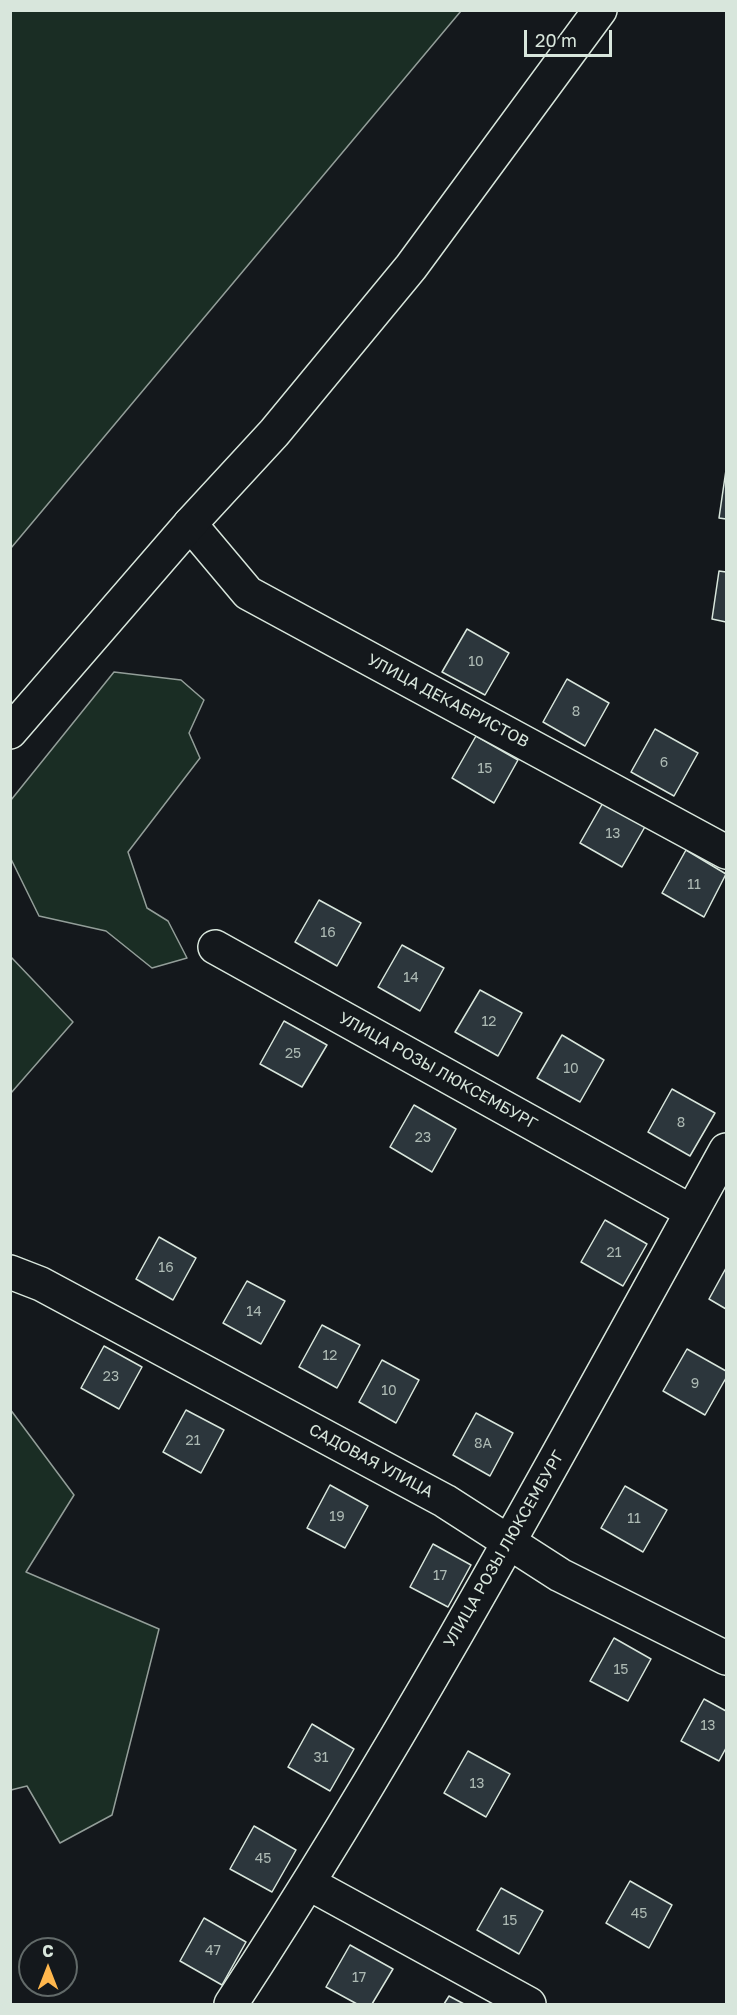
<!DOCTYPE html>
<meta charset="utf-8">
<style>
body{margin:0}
#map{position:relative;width:737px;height:2015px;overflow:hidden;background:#14181c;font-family:"Golos Text",sans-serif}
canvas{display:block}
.frame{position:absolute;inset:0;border:12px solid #d8e6dc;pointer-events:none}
.north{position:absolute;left:18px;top:1937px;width:60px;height:60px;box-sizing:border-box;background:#14181c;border:2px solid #626a69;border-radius:50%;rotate:0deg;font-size:16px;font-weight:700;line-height:24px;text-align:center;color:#d8e6dc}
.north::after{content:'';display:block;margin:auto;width:21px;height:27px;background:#ffb74d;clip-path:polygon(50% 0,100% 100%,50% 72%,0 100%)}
.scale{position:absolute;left:524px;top:30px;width:88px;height:27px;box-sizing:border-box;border:3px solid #d8e6dc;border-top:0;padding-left:8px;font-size:18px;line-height:21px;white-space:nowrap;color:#d8e6dc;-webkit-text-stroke:4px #14181c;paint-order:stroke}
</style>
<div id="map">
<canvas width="737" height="2015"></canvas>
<div class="frame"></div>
<div class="north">С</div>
<div class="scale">20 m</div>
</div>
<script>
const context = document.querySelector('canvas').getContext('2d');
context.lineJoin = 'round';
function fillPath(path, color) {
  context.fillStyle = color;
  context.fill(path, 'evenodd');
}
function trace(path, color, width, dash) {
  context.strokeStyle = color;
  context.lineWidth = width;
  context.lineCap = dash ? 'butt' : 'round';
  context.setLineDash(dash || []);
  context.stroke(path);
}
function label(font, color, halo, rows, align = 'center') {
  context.font = font + ' "Golos Text",sans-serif';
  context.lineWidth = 4.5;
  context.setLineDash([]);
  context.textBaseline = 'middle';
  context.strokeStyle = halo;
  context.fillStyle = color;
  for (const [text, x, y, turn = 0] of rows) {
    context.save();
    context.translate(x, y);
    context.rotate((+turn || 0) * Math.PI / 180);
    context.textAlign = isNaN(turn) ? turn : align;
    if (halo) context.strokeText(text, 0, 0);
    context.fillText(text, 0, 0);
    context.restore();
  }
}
const green = new Path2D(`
 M11,10L461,11L11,548L10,11Z
 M114,672L181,680L204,700L189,733L200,758L128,852L147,908L168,921L187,958L152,968L106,931L39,916L11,859V800Z
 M11,957L73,1022L11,1093Z
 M10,1409L74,1495L26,1572L159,1629L112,1815L60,1843L27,1786L11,1790Z`);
const building = new Path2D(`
 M726,470V519L719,518Z
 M719,571L726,572V622L712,619Z
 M467,629L509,653L485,695L442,672Z
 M567,679L609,703L585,746L543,722Z
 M655,729L698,753L674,796L631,772Z
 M476,736L518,760L494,803L452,778Z
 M604,801L646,825L622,867L580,843Z
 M686,850L726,874L704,917L662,893Z
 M319,900L361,923L337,966L295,942Z
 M402,945L444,968L420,1011L378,987Z
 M480,990L522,1013L498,1056L455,1032Z
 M284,1021L327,1045L302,1087L260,1064Z
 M562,1035L604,1060L580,1102L537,1078Z
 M672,1089L715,1113L690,1156L648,1132Z
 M414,1105L456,1129L432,1172L390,1147Z
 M605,1220L647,1244L623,1286L581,1262Z
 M159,1237L196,1258L173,1300L136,1279Z
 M726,1268V1309L709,1299Z
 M247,1281L285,1301L261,1344L223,1323Z
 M322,1325L360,1345L337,1388L299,1367Z
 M104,1346L142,1367L119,1409L81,1388Z
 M687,1349L726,1371V1378L705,1415L663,1391Z
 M382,1360L419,1380L396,1423L359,1402Z
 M186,1410L224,1430L201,1473L163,1452Z
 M476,1413L513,1433L490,1476L453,1455Z
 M330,1485L368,1506L345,1548L307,1528Z
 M625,1486L667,1510L643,1552L601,1528Z
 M433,1544L471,1565L448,1607L410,1587Z
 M614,1638L651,1659L628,1701L590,1681Z
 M704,1699L726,1711V1748L719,1761L681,1741Z
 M312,1724L354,1749L330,1791L288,1767Z
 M468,1751L510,1774L486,1817L444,1793Z
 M254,1826L296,1850L272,1892L230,1869Z
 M630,1881L672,1905L649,1948L606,1923Z
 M501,1888L543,1911L519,1954L477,1930Z
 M204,1918L246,1942L222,1985L180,1961Z
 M350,1945L393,1969L372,2004H357L326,1987Z
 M449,1996L464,2004H444Z`);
const minor = new Path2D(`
 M190,524L248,593L726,852
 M215,947L692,1212
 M10,1272L41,1284L445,1501L560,1575L726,1658
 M310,1884L529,2004
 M231,2004C411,1729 567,1438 726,1150`);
const highway = new Path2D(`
 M10,732L190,524L274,433L411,267L600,10`);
const numberNames = [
 ["10",476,662],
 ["8",576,712],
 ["6",664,763],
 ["15",485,769],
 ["13",613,834],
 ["11",694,885],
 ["16",328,933],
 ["14",411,978],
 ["12",489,1022],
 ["25",293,1054],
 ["10",571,1069],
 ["8",681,1123],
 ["23",423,1138],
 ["21",614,1253],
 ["16",166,1268],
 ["14",254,1312],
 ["12",330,1356],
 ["23",111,1377],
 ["9",695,1384],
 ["10",389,1391],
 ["21",193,1441],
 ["8А",483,1444],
 ["19",337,1517],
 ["11",634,1519],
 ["17",440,1576],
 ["15",621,1670],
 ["13",708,1726],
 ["31",321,1758],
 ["13",477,1784],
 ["45",263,1859],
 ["45",639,1914],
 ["15",510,1921],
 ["47",213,1951],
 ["17",359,1978]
];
const streetNames = [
 ["УЛИЦА ДЕКАБРИСТОВ",448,701,28],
 ["УЛИЦА РОЗЫ ЛЮКСЕМБУРГ",438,1071,29],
 ["САДОВАЯ УЛИЦА",371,1461,28],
 ["УЛИЦА РОЗЫ ЛЮКСЕМБУРГ",504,1549,-60]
];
fillPath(green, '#1a2d24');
trace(green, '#939e99', 1.5);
fillPath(building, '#2c363c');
trace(building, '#d8e6dc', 1.5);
trace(minor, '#d8e6dc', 36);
trace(highway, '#d8e6dc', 36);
trace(minor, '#14181c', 33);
trace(highway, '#14181c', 33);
label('14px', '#adbab4', null, numberNames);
label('16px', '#d8e6dc', '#14181c', streetNames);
</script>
